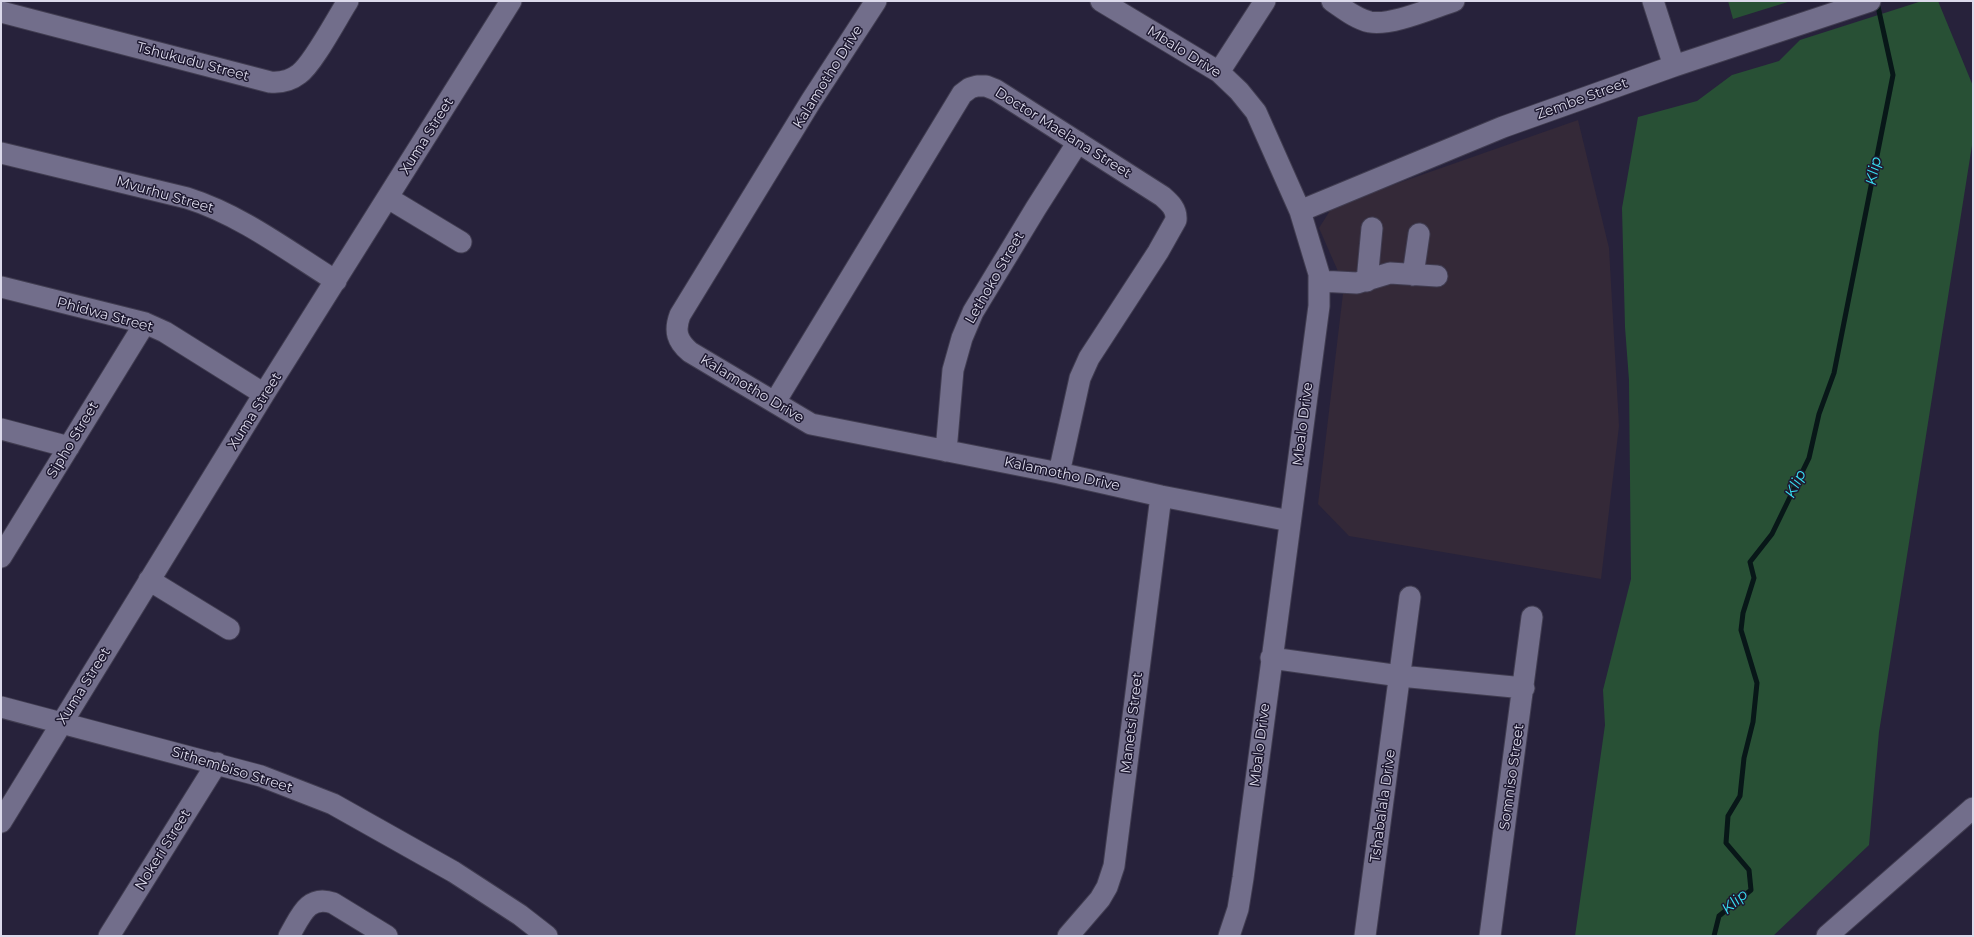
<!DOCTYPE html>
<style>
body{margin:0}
#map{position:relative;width:1974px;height:937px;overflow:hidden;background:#27223b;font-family:Montserrat,sans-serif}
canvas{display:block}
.frame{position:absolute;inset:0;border:2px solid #dcdaeb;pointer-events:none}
</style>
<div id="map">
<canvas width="1974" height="937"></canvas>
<div class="frame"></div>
</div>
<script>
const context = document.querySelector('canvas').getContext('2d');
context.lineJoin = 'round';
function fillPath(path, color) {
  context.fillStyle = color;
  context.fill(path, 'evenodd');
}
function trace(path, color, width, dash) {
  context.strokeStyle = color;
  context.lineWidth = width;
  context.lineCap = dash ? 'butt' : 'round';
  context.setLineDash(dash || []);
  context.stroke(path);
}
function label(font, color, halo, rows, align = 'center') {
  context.font = font + ' Montserrat,sans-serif';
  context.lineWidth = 3;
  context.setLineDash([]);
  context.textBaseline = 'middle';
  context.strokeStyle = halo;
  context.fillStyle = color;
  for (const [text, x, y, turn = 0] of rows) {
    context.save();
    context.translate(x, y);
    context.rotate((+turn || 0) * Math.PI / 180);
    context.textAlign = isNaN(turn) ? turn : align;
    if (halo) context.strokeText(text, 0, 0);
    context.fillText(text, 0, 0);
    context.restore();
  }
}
const education = new Path2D(`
 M1578,120L1609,248L1619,426L1601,579L1349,536L1318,504L1344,285L1319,228L1333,206Z`);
const green = new Path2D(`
 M1728,1H1791L1733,19Z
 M1922,1H1938L1973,86V139L1879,732L1869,845L1773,936H1575L1605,725L1603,690L1631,579L1629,380L1625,327L1622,208L1638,117L1697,101L1732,75L1779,61L1800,40Z`);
const stream = new Path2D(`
 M1714,936L1719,916L1751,890L1749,870L1726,843L1728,816L1740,796L1744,758L1753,722L1757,683L1741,630L1743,613L1754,578L1750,562L1772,534L1809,458L1819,414L1834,373L1893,75L1877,2`);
const minor = new Path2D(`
 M876,1L811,101L680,315C674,331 677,341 690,352L811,424L1059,473L1161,496L1290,521
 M1101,1L1219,72L1239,91L1256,112L1300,211L1319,274V306L1243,878L1238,909L1229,936
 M1332,1C1344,9 1356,19 1370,22C1391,26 1432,8 1454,1
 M1653,1L1674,66
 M1,12L270,82C281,83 290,81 299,74C313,64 337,18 348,1
 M1219,72L1265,1
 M1,153L187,198C241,215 288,251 336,281
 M388,198L461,242
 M1300,211L1503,127L1674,66L1870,1
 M1413,275L1419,234
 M1319,281L1357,283L1390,273L1437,276
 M1367,281L1372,228
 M1,287L145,323L165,332L264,394
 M775,402L962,94L970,88L977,86H986L996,90L1162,196C1170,203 1177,209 1176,220L1158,252L1089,358L1080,378L1059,473
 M1,429L69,447
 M946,451L953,370L962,338L973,312L1036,208L1078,142
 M1,557L145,323
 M149,580L229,629
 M1271,658L1400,676L1524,688
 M1,707L261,776L333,804L454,872L520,915L547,936
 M1,822L264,394L511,1
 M109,936L217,763
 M289,936C300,918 307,894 333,903L387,936
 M1068,936L1100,899L1107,887L1114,866L1161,496
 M1365,936L1410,597
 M1490,936L1532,617
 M1827,936L1973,808`);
const streetNames = [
 ["Mbalo Drive",1184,52,32],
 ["Tshukudu Street",193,62,15],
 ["Kalamotho Drive",828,77,-58],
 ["Zembe Street",1582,99,-20],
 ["Doctor Maelana Street",1063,133,32],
 ["Xuma Street",427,136,-58],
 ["Mvurhu Street",165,195,16],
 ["Lethoko Street",995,278,-60],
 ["Phidwa Street",105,315,15],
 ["Kalamotho Drive",752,389,31],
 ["Xuma Street",255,411,-58],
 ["Mbalo Drive",1303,424,-83],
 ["Sipho Street",73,440,-59],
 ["Kalamotho Drive",1062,474,12],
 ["Xuma Street",84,686,-58],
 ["Manetsi Street",1132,723,-83],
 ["Mbalo Drive",1260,745,-83],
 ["Sithembiso Street",232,770,17],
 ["Somniso Street",1512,777,-82],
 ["Tshabalala Drive",1383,806,-82],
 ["Nokeri Street",163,850,-58]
];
const waterNames = [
 ["Klip",1874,171,-79],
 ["Klip",1796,484,-64],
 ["Klip",1735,902,-41]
];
fillPath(education, '#342938');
fillPath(green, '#285035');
trace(stream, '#081718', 5);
trace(minor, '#413d51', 23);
trace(minor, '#726e8b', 21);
label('14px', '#dcdaeb', '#1e1931', streetNames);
label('italic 15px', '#37e3f3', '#1e1931', waterNames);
</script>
